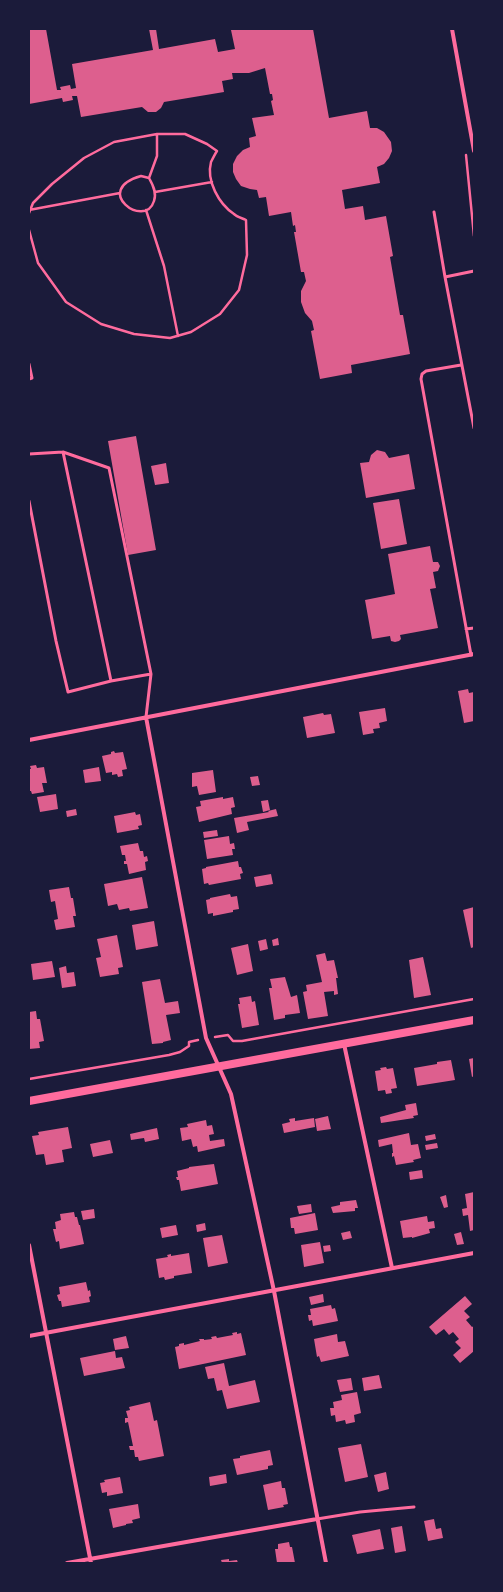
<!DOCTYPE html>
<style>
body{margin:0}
#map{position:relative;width:503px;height:1592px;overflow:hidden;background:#1b1b3a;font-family:Helvetica,sans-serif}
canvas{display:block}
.frame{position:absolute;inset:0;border:30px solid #1b1b3a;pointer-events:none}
</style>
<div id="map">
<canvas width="503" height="1592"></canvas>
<div class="frame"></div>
</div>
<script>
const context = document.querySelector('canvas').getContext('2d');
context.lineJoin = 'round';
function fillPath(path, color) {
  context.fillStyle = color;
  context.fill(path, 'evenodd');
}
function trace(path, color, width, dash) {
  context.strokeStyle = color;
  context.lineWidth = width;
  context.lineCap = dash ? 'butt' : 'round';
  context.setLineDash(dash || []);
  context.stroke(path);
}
const building = new Path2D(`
 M29,29H46L57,90H61L60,87L70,85L71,89L76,88L72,64L153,50L149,29H156L159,49L215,39L218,52L235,49L231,30L232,29H313L329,118L367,111L370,128H377L384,132L391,142L392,151L389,158L384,164L377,167L380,183L342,190L345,209L363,206L365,220L386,216L393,256L390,257L400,315H403L410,354L351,365L352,373L320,379L311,331L314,330L312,321L305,313L301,302V291L306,281L304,272H301L294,232H296L295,225L293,226L291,212L269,216L266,197L259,198L257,190L250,189L241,186L236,179L233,172V164L237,156L243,150L250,147L249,138L256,136L252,118L274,115L271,101L273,100L272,94H270L265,68L249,73H232L233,79L222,81L224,92L164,102L161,108L156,112H148L142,107L81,117L77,96H72L73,100L63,102L62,98L29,104Z
 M136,436L156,550L128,555L108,441Z
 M377,450L385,452L389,458L409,454L415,489L366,498L360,463L369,462L371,455Z
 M166,463L169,483L155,485L151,466Z
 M399,499L407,544L381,549L373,503Z
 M430,546L433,562H438L440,566L438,571L433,572L436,588L430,589L438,628L400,635L401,639L399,641L395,642L391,641L390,636L372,639L365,600L395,594L388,554Z
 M468,689L469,693L474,692V721L464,723L458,691Z
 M385,708L387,721L379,723L380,728L373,729L374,733L363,735L359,712Z
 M323,713L324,715L331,714L335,733L307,738L303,717Z
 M114,751L115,753L123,752L127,769L122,770L123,776L118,777L117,774L112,775V772L106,773L102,756L111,754V752Z
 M36,765L37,768L44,767L47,783H42L44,792L32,794L31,791H29V769H31L30,766Z
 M99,767L101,781L85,783L83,770Z
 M213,770L216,792L199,795L197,786L192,787V773Z
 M258,776L260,785L252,786L250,777Z
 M56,794L58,809L40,812L37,797Z
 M223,797V799L233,797L235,807L231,808L232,814L199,822L196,807L201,806L200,801Z
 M268,800L270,810L263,812L261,801Z
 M76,809L77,815L67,817L66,811Z
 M276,809L278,816L247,822L249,830L237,833L234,818L269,812L268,811Z
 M135,812L136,815L140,814L142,825L138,826L139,829L117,833L114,816Z
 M217,830L218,836L204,838L203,832Z
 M229,836L230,844L234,843L235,849H232L233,855L207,859L204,840Z
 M138,843L140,851H143L144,857L147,856L148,861L145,862L146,870L129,874L127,864H124V861H126L125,855H122L120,846Z
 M238,861L239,867H241L243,873L240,874L241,879L209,885L208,883L204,884L202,869L206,868V867Z
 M271,874L273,884L256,887L254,877Z
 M142,877L148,908L130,911L129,908L119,910L117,904L108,906L104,884Z
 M69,887L71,898H73L76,916H73L75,927L56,930L54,920L58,919L55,901L51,902L49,890Z
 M230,894L231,897L237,896L239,909L233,910V912L213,916V913L208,914L206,900L210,899V898Z
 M474,907V947L471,948L463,910Z
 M154,921L158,946L136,950L132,925Z
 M117,935L123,967L118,968L119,974L100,977L96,958L101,957L97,939Z
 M278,938L279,945L273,946L272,940Z
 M266,939L268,949L260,951L258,941Z
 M248,944L253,971L237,975L231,948Z
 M325,953L327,961L334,960L338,978H336L338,994L334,995V991L324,992L328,1016L308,1019L303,992L307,991L306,985L322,982L316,955Z
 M423,957L431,995L414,998L409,960Z
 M52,961L55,977L33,980L31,964Z
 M66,966L67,973L74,972L76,986L62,988L59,968Z
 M285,977L291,997L297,995L300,1013L285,1015V1018L274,1020L269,988H272L270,979Z
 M160,979L165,1003L178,1001L180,1013L166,1015L171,1040L163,1042V1043L152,1044L142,982Z
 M251,996L252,1002L255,1001L259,1025L242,1028L238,1004H240L239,998Z
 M36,1011L37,1019H40L44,1041L39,1042L40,1048L29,1049V1012Z
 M474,1058V1076L472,1077L469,1059Z
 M451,1060L455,1080L417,1086L414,1068L437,1064V1062Z
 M386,1067L387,1069L393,1068L397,1088L391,1089L392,1093L386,1094L385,1090L378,1091L375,1071L381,1070L380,1068Z
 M416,1103L418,1115L413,1116L414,1118L381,1123L380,1117L406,1110L405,1105Z
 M328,1116L331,1129L317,1131L315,1119Z
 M295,1118V1121L314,1118L315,1127L284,1133L282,1124L290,1122L289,1119Z
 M206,1120L207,1126L212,1125L214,1134L209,1135L210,1141L224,1139L225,1146L198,1152L197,1146L193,1147L191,1139L182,1141L180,1128L188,1127L187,1124Z
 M68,1127L72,1148L62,1150L64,1162L46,1165L44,1154L36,1155L32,1136L39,1135L38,1132Z
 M157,1128L159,1139L145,1142L144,1138L131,1140L130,1134Z
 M409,1133L411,1145L418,1144L421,1158L413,1160L414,1162L396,1165L394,1156L392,1157V1153H393L392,1144L379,1147L378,1140Z
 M435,1134L436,1139L426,1141L425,1136Z
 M110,1140L113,1153L93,1157L90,1144Z
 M437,1143L438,1148L426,1150L425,1145Z
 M214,1164L218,1184L181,1191L179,1180H177L176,1177H178L177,1171L189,1168V1167Z
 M422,1170L423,1178L410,1180L409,1172Z
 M474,1192V1230L470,1231L468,1215L463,1216L462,1209L467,1208L465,1194Z
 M446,1195L448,1207L444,1208L440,1197Z
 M356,1200L358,1208H355V1211L333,1213L331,1207L340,1205V1202Z
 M311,1204L312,1212L299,1214L297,1206Z
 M94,1209L95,1218L83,1220L81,1211Z
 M74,1212L75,1217H77L79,1225H80L84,1244L60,1249L59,1241L56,1242L53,1229H56L55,1222L61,1220L60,1214Z
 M315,1213L318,1230L295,1234L294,1228H291L290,1218Z
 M427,1216L428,1222L434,1221L435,1228L429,1229L430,1233L412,1238V1237L403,1238L400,1221Z
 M205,1223L206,1230L197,1232L196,1225Z
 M176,1225L178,1235L162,1238L160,1228Z
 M350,1231L352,1238L343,1240L341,1233Z
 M461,1232L464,1244L457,1245L454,1234Z
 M222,1235L228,1263L208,1267L203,1238Z
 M320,1242L324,1263L304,1267L301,1245Z
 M330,1245L331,1251L324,1252L323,1246Z
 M189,1253L192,1273L174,1276V1278L165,1280L164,1277L159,1278L156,1259L168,1257L167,1255L171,1254V1256Z
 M86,1282L88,1291L90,1290L91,1296L89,1297L90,1302L62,1307L61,1301H59L57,1295L60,1294L59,1287Z
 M323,1294L324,1302L311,1305L309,1297Z
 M465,1296L472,1304L464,1311L470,1317L466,1320L472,1327L474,1326V1351L460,1363L453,1355L461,1348L455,1342L459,1339L453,1332L449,1335L444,1329L436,1335L429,1327Z
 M331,1305L332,1309L335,1308L338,1321L313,1326L312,1320L309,1321L308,1315H311L310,1309Z
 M237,1332V1334L241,1333L246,1355L179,1369L175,1347L179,1346V1344L184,1343V1345L200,1341L199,1339H204V1340L212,1339L211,1337L216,1336L217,1338L233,1335L232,1333Z
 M337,1334L338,1342L345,1341L349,1356L321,1362L319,1356L317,1357L314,1339Z
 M126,1336L129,1348L115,1350L113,1339Z
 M115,1351L116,1358L122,1357L125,1368L84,1376L80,1358Z
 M224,1363L229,1386L255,1380L260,1402L227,1409L222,1390L217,1391L214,1378L208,1379L205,1367Z
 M379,1375L382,1388L364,1391L362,1378Z
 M351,1378L353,1390L340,1392L337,1380Z
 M357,1392L361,1413L354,1415L355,1422L346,1424L345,1420L336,1422L335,1415L331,1416L330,1408H334L333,1402L342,1400L341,1395Z
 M150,1402L154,1421L157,1420L164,1456L139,1461L138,1457H135L134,1450H130L129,1446H133L128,1422L125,1423V1418H128L126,1411L130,1410L129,1407Z
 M361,1444L368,1477L345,1482L338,1448Z
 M270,1450L273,1465L268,1466V1469L237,1475L233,1459L240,1458V1456Z
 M386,1472L389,1489L378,1492L374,1475Z
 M226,1474L227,1483L210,1486L209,1477Z
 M120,1477L123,1493L107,1496V1492L102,1493L100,1483L105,1482L104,1480Z
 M281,1481L282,1488H285L288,1504L283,1505L284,1507L268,1510L263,1485Z
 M138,1504L140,1518L132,1520L133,1523L126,1524V1525L113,1528L109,1509Z
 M434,1519L436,1529L441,1528L443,1538L428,1541L424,1521Z
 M402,1526L406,1551L395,1553L391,1528Z
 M380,1529L384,1549L357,1554L352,1535Z
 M289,1542L290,1547H292L295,1563H277L275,1549H278V1544Z
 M229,1559V1561L237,1560L238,1563H222L221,1560Z`);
const path = new Path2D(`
 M466,155L474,236
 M141,176L149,178C153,185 157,193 154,201C145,230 91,190 141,176Z
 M149,178L157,156V134
 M155,192L212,182
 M29,210L120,193
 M146,210L164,266L178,336
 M29,213L33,203L52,184L84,158L114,142L157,134H185L207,144L217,151C215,154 213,158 211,162C206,181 219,204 234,214C237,217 242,218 246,220L247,255L239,290L220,314L191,332L170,338L134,334L101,324L66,302L38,263L29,230
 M215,1037L228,1035L233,1041H242L474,999
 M29,1079L169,1055L180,1052L189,1046V1042L198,1040`);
const service = new Path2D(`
 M434,212L445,277L474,271
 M445,277L474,428
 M29,364L32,378L29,379
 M461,365L426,371L422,374L421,379L471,655
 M63,452L111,681
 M29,454L63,452L109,468L151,674L146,717
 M29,501L56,641L68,692L111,681L151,674
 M466,629L474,628
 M317,1519L360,1512L414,1507`);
const minor = new Path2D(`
 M452,29L474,151
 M146,717L206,1038L231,1094L274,1291L326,1563
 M29,740L474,654
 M344,1044L392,1268
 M29,1245L91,1563
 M29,1336L474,1253
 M67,1563L317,1519`);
const secondary = new Path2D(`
 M29,1101L474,1020`);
fillPath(building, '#dd5f8e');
trace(path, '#ff6b9d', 2.5);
trace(service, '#ff6b9d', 3);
trace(minor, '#ff6b9d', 4);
trace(secondary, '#ff6b9d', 8);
</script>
